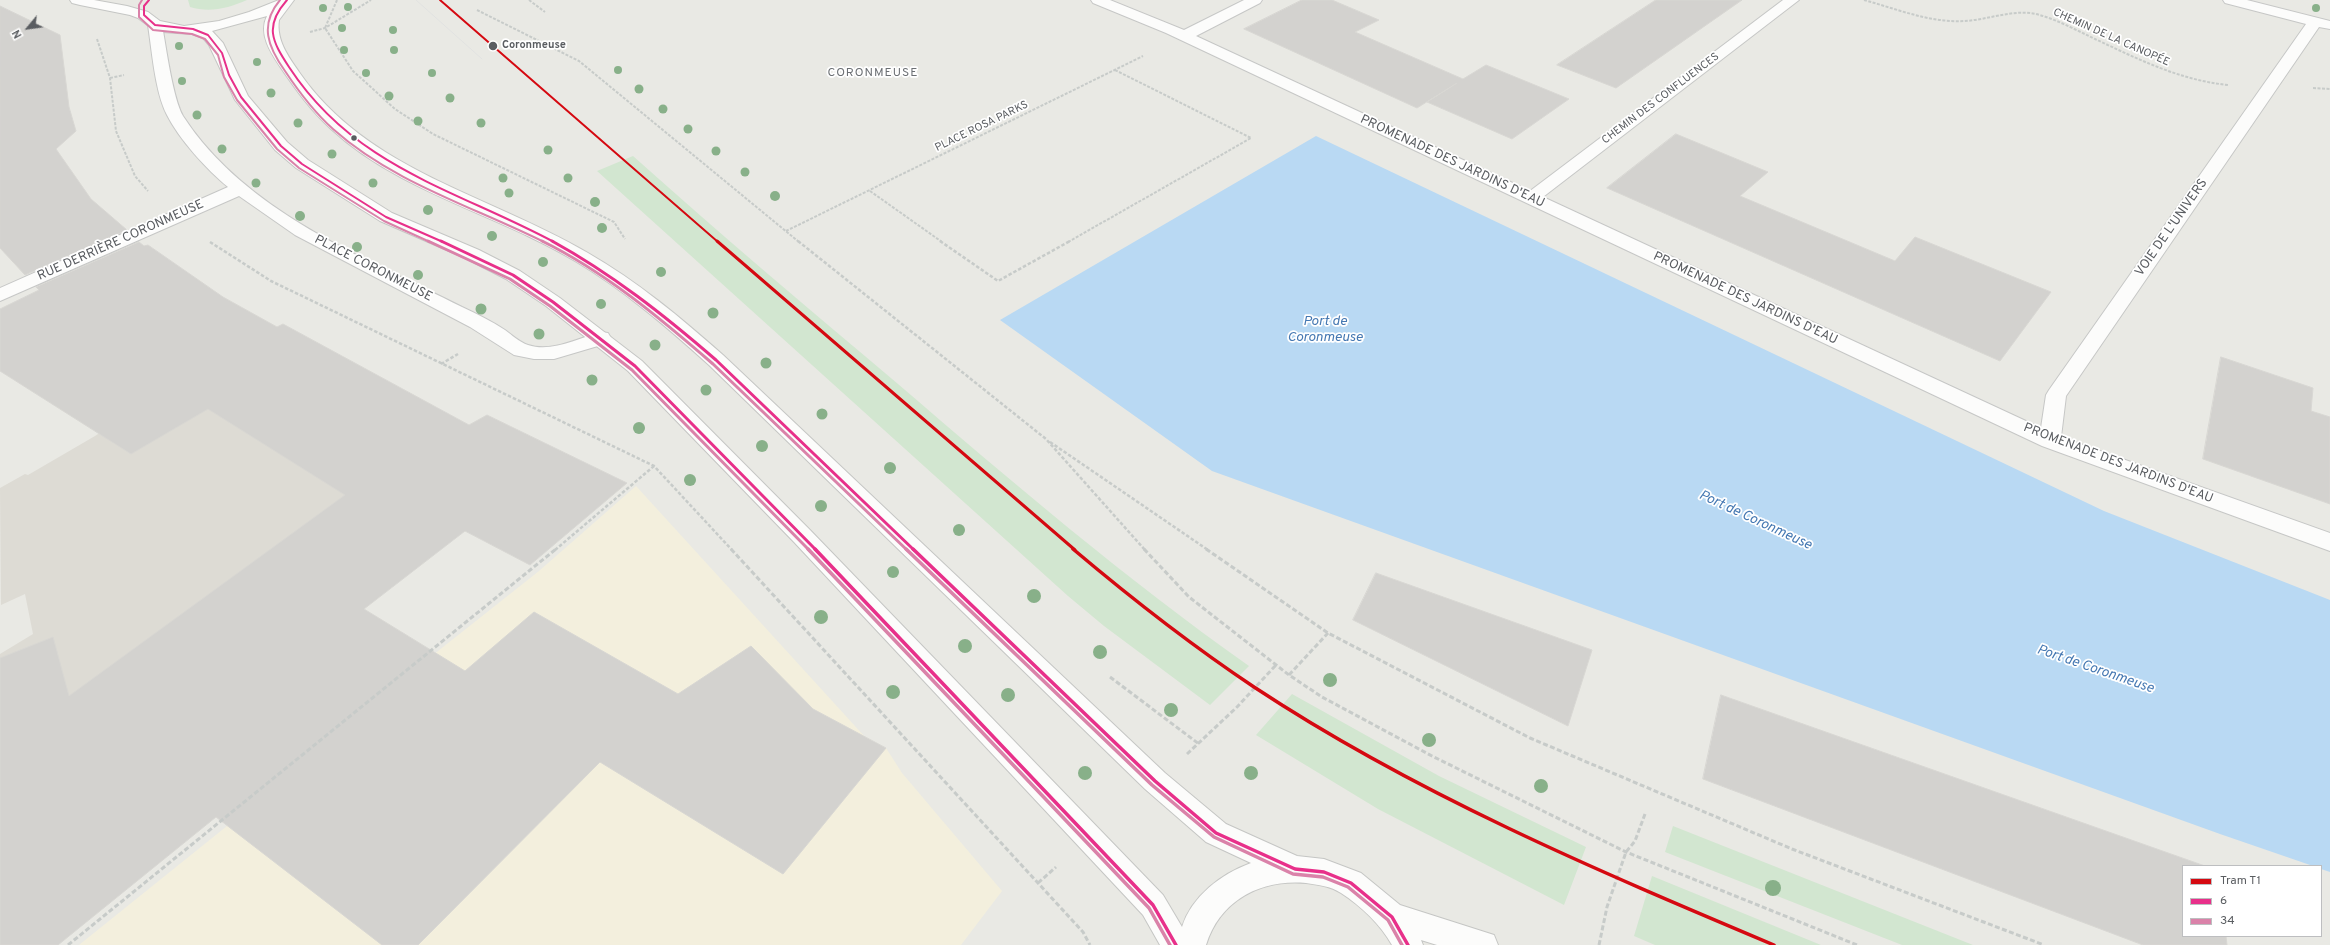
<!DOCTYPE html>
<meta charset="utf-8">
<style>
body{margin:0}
#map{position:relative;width:2330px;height:945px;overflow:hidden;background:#e9e9e4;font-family:Overpass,sans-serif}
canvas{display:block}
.legend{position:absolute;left:2182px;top:865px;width:140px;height:72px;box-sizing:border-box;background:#fff;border:1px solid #bdbec0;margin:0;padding:5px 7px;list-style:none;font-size:12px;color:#5a5d61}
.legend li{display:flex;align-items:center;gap:8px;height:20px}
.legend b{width:20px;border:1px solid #bdbec0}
.north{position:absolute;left:8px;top:8px;width:40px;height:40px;-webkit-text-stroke:3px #fff;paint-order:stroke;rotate:241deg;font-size:11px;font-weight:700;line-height:16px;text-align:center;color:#5a5d61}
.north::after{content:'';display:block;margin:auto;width:14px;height:18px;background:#5a5d61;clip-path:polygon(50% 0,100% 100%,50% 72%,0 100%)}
</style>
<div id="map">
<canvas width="2330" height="945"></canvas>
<ul class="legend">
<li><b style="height:5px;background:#d50911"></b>Tram T1</li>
<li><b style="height:5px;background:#e8308a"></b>6</li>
<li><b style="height:5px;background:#da82a9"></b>34</li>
</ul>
<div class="north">N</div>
</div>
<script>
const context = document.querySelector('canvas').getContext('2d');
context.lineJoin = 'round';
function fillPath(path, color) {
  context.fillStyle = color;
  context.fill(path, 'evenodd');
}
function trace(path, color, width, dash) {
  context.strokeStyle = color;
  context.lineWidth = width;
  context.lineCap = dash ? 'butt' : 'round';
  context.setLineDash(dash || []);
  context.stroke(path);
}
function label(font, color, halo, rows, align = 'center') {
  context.font = font + ' Overpass,sans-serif';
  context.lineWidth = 3.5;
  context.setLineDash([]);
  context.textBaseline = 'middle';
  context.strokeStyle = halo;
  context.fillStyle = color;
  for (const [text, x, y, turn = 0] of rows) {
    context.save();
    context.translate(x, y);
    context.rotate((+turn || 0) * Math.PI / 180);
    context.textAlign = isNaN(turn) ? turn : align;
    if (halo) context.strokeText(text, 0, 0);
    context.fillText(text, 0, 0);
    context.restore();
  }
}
const commercial = new Path2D(`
 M636,486L865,737L886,748L902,773L1002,891L961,945H79L227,826L433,655L539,571Z`);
const education = new Path2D(`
 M191,373L469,425L0,800V654L33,634L25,594L1,605L0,488L25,474L28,475L95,436Z`);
const green = new Path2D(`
 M188,0H247C229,8 210,13 190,7Z
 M633,156C720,234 809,309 898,384C1012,482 1126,579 1249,666L1210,705L1104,626L1068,596L597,171Z
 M1292,694L1439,776L1586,847L1564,905L1378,809L1256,735Z
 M1673,826L1973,945H1902L1665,852Z
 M1652,876L1821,945H1655L1634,936Z`);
const water = new Path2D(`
 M1316,136L2104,511L2330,600V872L2321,869V866H2313L2220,834L1212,471L1000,320Z`);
const building = new Path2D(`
 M1302,0H1332L1379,20L1355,32L1463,79L1486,65L1569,99L1512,139L1427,102L1457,83L1417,108L1244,29Z
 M1656,0H1742L1616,88L1557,65Z
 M0,6L60,35L69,107L76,131L56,149L91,199L127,230L25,275L0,248Z
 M1676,134L1768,172L1740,196L1895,261L1915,237L2051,292L2000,361L1607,188Z
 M139,242L144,246L148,245L223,297L277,327L283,324L469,425L487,415L627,483L530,565L465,531L364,609L465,671L534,612L678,694L751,646L813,709L886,748L783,874L600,762L418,945H382L216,817L58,945H0V658L53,637L69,696L345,495L208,409L131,454L0,371V309L39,290L36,287Z
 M2221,357L2313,388L2311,411L2330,417V504L2203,459Z
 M1376,573L1592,650L1568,726L1353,620Z
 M1721,695L2205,866H2183V936H2226L2227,945H2143L1703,779Z`);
const pathFar2 = new Path2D(`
 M337,0L325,28L353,71L395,109L433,134L614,222L625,239
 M529,0L545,12
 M1864,0C1897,9 1930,23 1964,21C1988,20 2012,9 2036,14C2056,19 2076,30 2095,39C2138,59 2179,80 2228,85
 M477,10L579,61L799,242
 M310,32L325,28L371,0
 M97,39L110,78L116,131L135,176L148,191
 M1115,70L1251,138
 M110,78L124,75
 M2313,88L2330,89
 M870,191L942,242
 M786,231L1143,56
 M1068,242L1251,138`);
const pathFar1 = new Path2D(`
 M798,241L1046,439L1145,550
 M940,241L998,281L1070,241
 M210,242L271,281L654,466L732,550
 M441,364L458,354
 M1050,442L1208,550
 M555,550L654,466`);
const path = new Path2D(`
 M731,549L1083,932L1090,945
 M1144,549L1189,597L1289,675L1322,697L1432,756L1626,852L1857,945
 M1206,549L1328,633L1530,738L1792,849L2044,945
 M1289,675L1328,633
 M1110,677L1199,744
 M1187,754L1237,707L1276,665
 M1038,883L1056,867
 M68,945L556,549
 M1599,945L1607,907L1626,852L1635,841L1645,814`);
const street = new Path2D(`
 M1091,0H1110L1184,30L1244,0H1262L1260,3L1196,36L1530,191L1783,0H1799L1543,197L2041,428L2046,395L2049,390L2306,24L2225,3L2223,0H2247L2330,21V29L2319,27L2066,396L2061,437L2330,533V551L2042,446L1166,33L1093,3Z
 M155,21L162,25C166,47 173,99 183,116C245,212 365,258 462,307C477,314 491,321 505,330C512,335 519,342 528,345C552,353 578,338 601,332L608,333L611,338L608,343L554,359H534L514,355L470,327L295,235L239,196L0,301V288L228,187C207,170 179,139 167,115C155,92 152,51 148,25Z`);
const secondary = new Path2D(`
 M70,0H94L127,6L148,12L160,21L184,26L219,21L249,12L279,0H294L279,20C276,40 288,56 299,72C367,171 490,195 588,253C637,281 681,318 723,355L1165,773L1226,824L1297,856L1324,859L1361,873L1400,905L1494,935L1498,945H1437L1421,940L1423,945H1392C1380,924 1361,906 1341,893C1331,886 1318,885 1306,883C1261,879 1220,900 1206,945H1160L1143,915L794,542L628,371L546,306L506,279L465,258L380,221L296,168L275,150L235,100L209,45L203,38L192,34L163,32L150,27L138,18L130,15L80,5L72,3ZM267,16C258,34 271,53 281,68C296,90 311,111 331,129C399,192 497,214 575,261C624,290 667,327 709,365L1145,789L1206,842L1251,863C1221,874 1192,896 1182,927L1163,895L810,530L642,361L560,298L520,271L479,250L392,213L308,160L287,142L248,96L223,43L212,31Z`);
const tram = new Path2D(`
 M416,0L482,59`);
const bus1Far2 = new Path2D(`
 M149,0L144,6V15L155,25L193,29L208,35L222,53L229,75L241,97L281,146L302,164L386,217L443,242
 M287,0C264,26 272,41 289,67C355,168 455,189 554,242`);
const bus1Far1 = new Path2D(`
 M441,241L513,275L553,302L635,366L816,550
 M552,241C612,274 664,315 716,360L914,550`);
const bus1 = new Path2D(`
 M815,549L1153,905L1176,945
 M913,549L1155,781L1216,833L1295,869L1324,872L1351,883L1392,917L1408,945`);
const bus2Far2 = new Path2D(`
 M142,0L139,5V17L153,30L192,34L205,39L218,55L224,77L237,100L277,149L299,168L384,221L430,242
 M280,0C259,25 268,47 285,71C299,92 314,112 333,129C392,182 474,207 544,242`);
const bus2Far1 = new Path2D(`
 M428,241L510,279L550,306L632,370L809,550
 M542,241C605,272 660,318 713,364L907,550`);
const bus2 = new Path2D(`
 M808,549L1149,908L1170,945
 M906,549L1152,785L1214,837L1293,874L1323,877L1348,887L1388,920L1402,945`);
const tram1Far2 = new Path2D(`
 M440,0L718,242`);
const tram1Far1 = new Path2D(`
 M717,241L1075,550`);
const tram1 = new Path2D(`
 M1073,549C1131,598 1191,645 1254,687C1416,794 1596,870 1774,945`);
const trees = [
 [348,7,4],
 [323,8,4],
 [2316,8,4],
 [342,28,4],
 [393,30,4],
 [179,46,4],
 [344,50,4],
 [394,50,4],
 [257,62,4],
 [618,70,4],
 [366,73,4],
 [432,73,4],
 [182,81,4],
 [639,89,4.5],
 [271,93,4.5],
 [389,96,4.5],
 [450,98,4.5],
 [663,109,4.5],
 [197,115,4.5],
 [418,121,4.5],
 [298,123,4.5],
 [481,123,4.5],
 [688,129,4.5],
 [222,149,4.5],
 [548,150,4.5],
 [716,151,4.5],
 [332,154,4.5],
 [745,172,4.5],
 [503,178,4.5],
 [568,178,4.5],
 [256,183,4.5],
 [373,183,4.5],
 [509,193,4.5],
 [775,196,5],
 [595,202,5],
 [428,210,5],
 [300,216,5],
 [602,228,5],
 [492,236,5],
 [357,247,5],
 [543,262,5],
 [661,272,5],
 [418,275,5],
 [601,304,5],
 [481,309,5.5],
 [713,313,5.5],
 [539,334,5.5],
 [655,345,5.5],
 [766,363,5.5],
 [592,380,5.5],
 [706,390,5.5],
 [822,414,5.5],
 [639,428,6],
 [762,446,6],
 [890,468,6],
 [690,480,6],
 [821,506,6],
 [959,530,6],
 [893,572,6],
 [1034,596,7],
 [821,617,7],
 [965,646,7],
 [1100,652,7],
 [1330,680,7],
 [893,692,7],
 [1008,695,7],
 [1171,710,7],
 [1429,740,7],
 [1085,773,7],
 [1251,773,7],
 [1541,786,7],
 [1773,888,8]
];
const markers = [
 [493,46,5,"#5a5d61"],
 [354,138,3.5,"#5a5d61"]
];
const farStreetnames = [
 ["CHEMIN DE LA CANOPÉE",2111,38,24],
 ["CHEMIN DES CONFLUENCES",1661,99,-37],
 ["PLACE ROSA PARKS",982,127,-26]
];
const farStopnames = [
 ["Coronmeuse",502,46]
];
const farNeighbourhoodnames = [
 ["CORONMEUSE",873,74]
];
const streetNames = [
 ["PROMENADE DES JARDINS D'EAU",1452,162,25],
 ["VOIE DE L'UNIVERS",2172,228,-55],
 ["RUE DERRIÈRE CORONMEUSE",121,241,-24],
 ["PLACE CORONMEUSE",373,269,27],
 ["PROMENADE DES JARDINS D'EAU",1745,299,25],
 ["PROMENADE DES JARDINS D'EAU",2118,464,21]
];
const waterNames = [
 ["Port de",1325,322],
 ["Coronmeuse",1325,338],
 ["Port de Coronmeuse",1755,521,25],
 ["Port de Coronmeuse",2095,670,19]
];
fillPath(commercial, '#f3efdd');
fillPath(education, '#dddbd4');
fillPath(green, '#d2e6d0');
fillPath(water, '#b9d9f3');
fillPath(building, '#d3d2cf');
trace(building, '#d8d7d3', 1);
trace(street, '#c6c7c6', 2);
trace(secondary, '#c5c6c4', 2);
trace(pathFar2, '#c7cbc9', 2, [3, 1.5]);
trace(pathFar1, '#c7cbc9', 2.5, [3.5, 2]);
trace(path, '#c7cbc9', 3, [5, 2.5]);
fillPath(street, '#fcfcfb');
fillPath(secondary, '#fcfcfb');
trace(tram, '#e1e2e1', 1);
trace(bus1Far2, '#e8308a', 2);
trace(bus1Far1, '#e8308a', 3);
trace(bus1, '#e8308a', 3.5);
trace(bus2Far2, '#da82a9', 2);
trace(bus2Far1, '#da82a9', 3);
trace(bus2, '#da82a9', 3.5);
trace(tram1Far2, '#d50911', 2);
trace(tram1Far1, '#d50911', 3);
trace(tram1, '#d50911', 3.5);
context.fillStyle = '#88b089';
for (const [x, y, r] of trees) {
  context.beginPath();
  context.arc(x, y, r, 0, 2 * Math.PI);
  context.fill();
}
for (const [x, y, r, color] of markers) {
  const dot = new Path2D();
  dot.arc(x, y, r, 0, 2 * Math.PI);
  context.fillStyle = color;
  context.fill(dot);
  trace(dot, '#fff', 1.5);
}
label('11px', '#5a5d61', '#fff', farStreetnames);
label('bold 11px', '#5a5d61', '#fff', farStopnames, 'left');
context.letterSpacing = '1px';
label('12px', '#6b6f73', '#fff', farNeighbourhoodnames);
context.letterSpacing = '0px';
label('13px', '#5a5d61', '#fff', streetNames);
label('italic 14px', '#4578b2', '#fff', waterNames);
</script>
